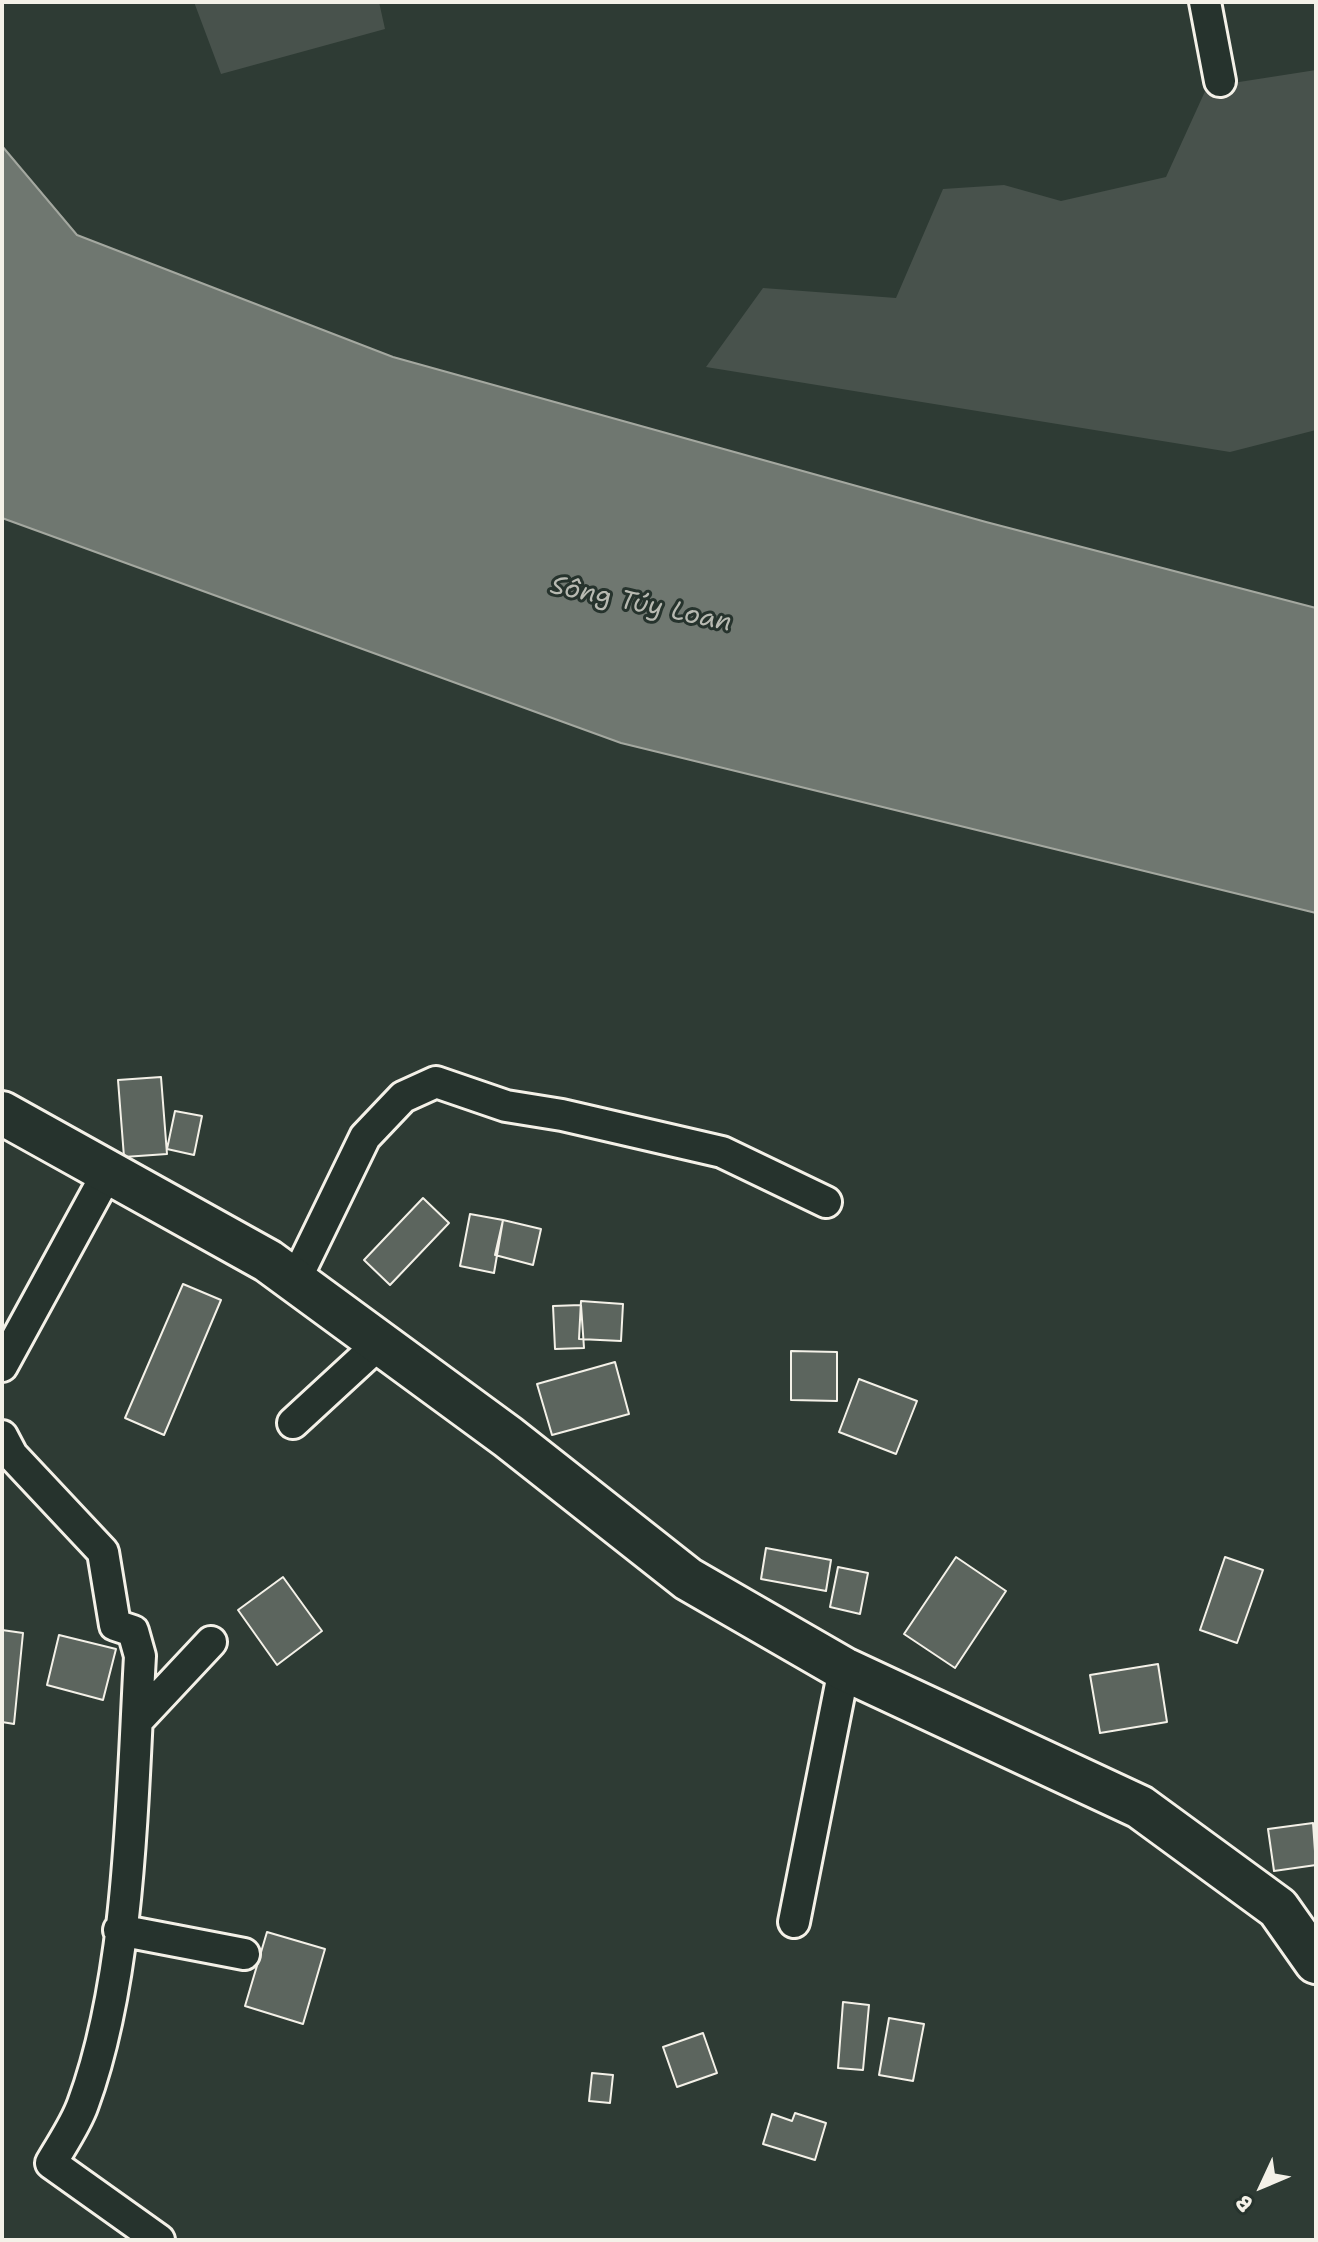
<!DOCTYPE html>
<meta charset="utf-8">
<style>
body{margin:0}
#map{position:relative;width:1318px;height:2242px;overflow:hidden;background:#2e3b34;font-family:"Shantell Sans",sans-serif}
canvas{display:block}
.frame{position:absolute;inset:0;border:4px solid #f4f1e8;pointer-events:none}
.north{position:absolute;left:1222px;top:2146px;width:80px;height:80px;-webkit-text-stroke:6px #26332d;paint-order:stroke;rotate:226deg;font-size:22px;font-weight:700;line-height:32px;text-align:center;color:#f4f1e8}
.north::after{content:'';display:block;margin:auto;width:28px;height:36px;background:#f4f1e8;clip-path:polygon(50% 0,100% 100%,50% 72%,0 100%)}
</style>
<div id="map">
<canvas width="1318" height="2242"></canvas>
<div class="frame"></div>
<div class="north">B</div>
</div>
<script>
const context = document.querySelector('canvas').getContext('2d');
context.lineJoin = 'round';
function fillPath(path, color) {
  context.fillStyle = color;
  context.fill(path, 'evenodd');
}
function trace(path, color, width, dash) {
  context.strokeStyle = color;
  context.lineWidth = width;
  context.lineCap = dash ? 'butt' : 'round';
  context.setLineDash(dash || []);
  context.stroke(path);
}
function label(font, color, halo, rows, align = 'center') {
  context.font = font + ' "Shantell Sans",sans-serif';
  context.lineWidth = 6;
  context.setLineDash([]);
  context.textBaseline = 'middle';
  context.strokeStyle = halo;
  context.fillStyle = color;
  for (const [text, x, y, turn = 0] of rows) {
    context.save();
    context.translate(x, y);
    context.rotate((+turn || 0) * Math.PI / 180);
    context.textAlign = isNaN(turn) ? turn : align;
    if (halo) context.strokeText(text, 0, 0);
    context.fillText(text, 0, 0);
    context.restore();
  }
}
const green = new Path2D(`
 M194,2H379L385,29L221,74Z
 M1316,70V430L1230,452L706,367L763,288L896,298L943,189L1004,185L1061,201L1166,177L1207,87Z`);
const water = new Path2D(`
 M2,146L77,235L393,357L986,522L1316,608V913L621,743L2,518Z`);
const building = new Path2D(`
 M161,1077L167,1154L124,1157L118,1080Z
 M175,1111L202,1116L194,1155L167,1149Z
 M423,1198L449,1223L390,1285L364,1260Z
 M470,1214L503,1220L494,1273L460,1266Z
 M503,1220L541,1229L533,1265L495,1255Z
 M183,1284L221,1300L164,1435L125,1418Z
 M581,1301L623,1304L621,1341L579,1339Z
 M581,1305L584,1348L555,1349L553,1306Z
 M791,1351L837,1352V1401L791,1400Z
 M615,1362L629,1414L552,1435L537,1384Z
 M859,1379L917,1401L896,1454L839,1432Z
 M766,1548L831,1560L826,1591L761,1579Z
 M956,1557L1006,1591L955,1668L904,1634Z
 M1225,1557L1263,1570L1237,1643L1200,1630Z
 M838,1567L868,1573L860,1614L830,1607Z
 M283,1577L322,1631L277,1665L238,1610Z
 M2,1630L23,1633L14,1724L2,1722Z
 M59,1635L116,1649L103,1700L47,1685Z
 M1158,1664L1167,1722L1100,1733L1090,1675Z
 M1313,1823L1316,1865L1274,1871L1268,1829Z
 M267,1932L325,1949L303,2024L245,2006Z
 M843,2002L869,2005L863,2070L838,2068Z
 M889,2018L924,2024L913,2081L879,2075Z
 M703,2033L717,2073L677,2087L663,2047Z
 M592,2073L613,2075L610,2103L589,2101Z
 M795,2113L826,2123L815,2160L763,2144L772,2114L792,2121Z`);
const street = new Path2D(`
 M1205,2L1220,81
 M295,1281L365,1137L403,1097L436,1082L506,1106L562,1115L722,1152L826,1202
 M2,1366L108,1172
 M293,1423L381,1342
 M2,1436L12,1455L103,1552L115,1625L133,1631L140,1656C132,1795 131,1974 83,2104C76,2124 62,2144 51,2163L159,2240
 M137,1721L211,1642
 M794,1922L844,1669
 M119,1930L244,1954`);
const secondary = new Path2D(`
 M2,1113L268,1261L508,1437L688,1579L844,1669L1140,1807L1278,1908L1316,1962`);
const waterNames = [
 ["Sông Túy Loan",641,605,12]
];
fillPath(green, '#48524c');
fillPath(water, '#6f7770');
trace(water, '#a4a8a0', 2);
fillPath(building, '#5c655e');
trace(building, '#f4f1e8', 2);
trace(street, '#f4f1e8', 36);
trace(secondary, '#f4f1e8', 48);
trace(street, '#26332d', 30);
trace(secondary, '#26332d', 42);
label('italic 26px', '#b8bab2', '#26332d', waterNames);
</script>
